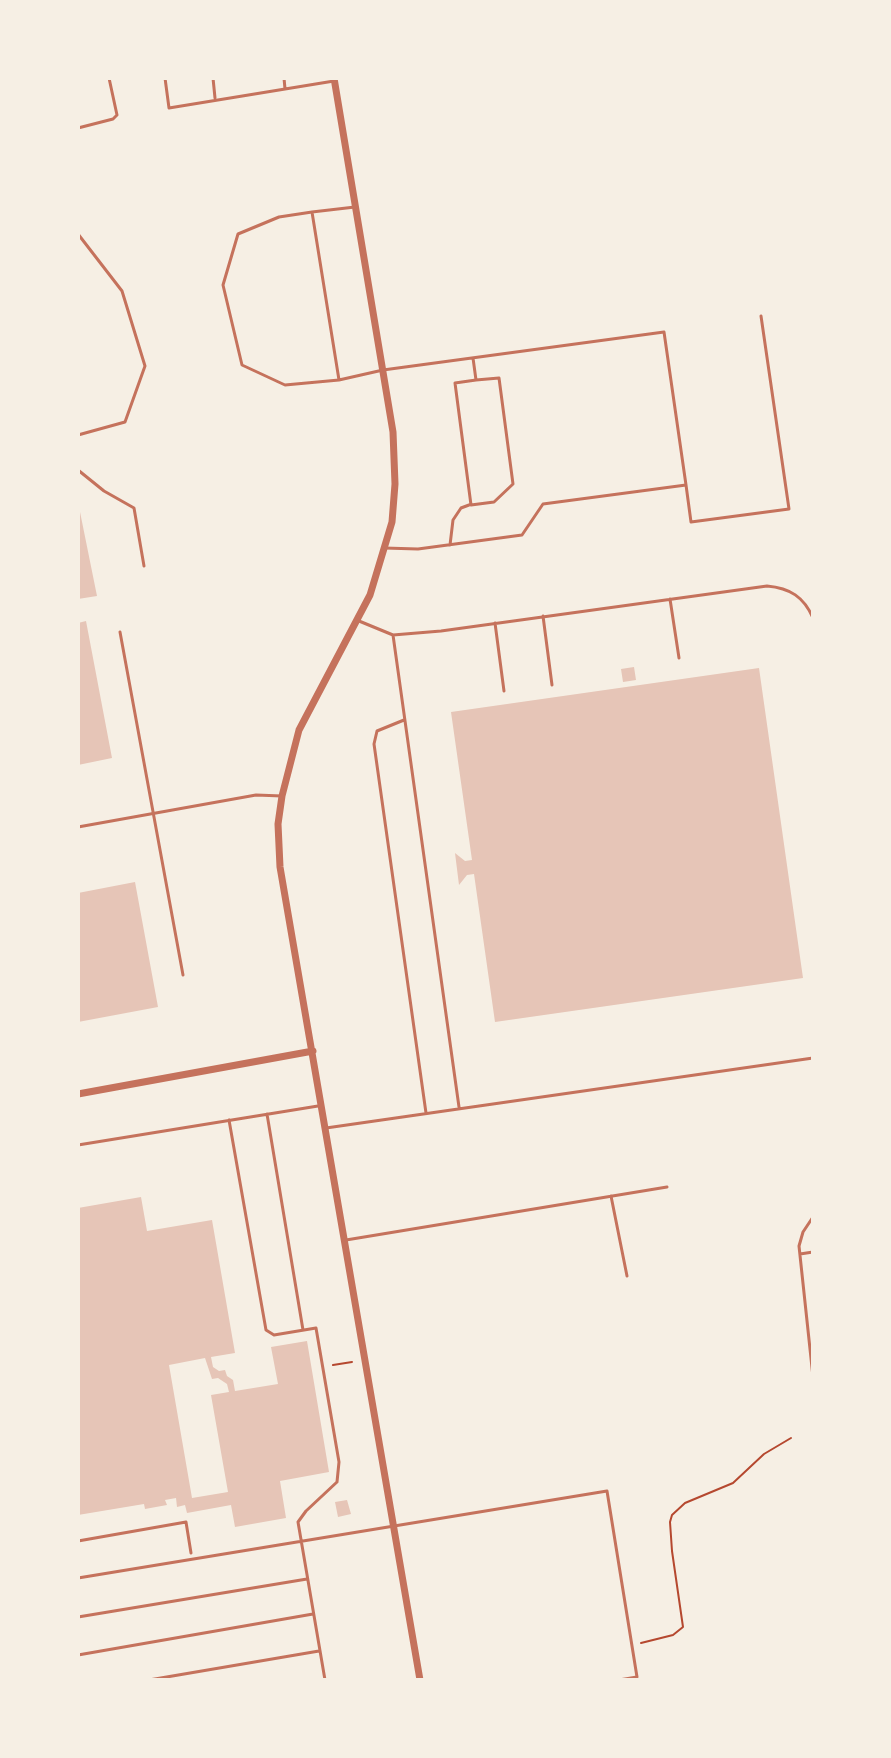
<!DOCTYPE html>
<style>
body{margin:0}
#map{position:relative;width:891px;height:1758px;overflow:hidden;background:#f6efe4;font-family:Karla,sans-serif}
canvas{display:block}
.frame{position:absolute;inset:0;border:80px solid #f6efe4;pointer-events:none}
</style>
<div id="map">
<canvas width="891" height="1758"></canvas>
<div class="frame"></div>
</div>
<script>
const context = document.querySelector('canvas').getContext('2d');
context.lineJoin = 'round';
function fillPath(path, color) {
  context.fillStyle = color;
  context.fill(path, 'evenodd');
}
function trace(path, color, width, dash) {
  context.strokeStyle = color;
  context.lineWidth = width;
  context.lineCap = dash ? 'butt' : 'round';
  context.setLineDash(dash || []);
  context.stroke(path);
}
const building = new Path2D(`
 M78,502L97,596L78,599Z
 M86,621L112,758L78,765V623Z
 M634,667L636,680L623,682L621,669Z
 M759,668L803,978L495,1022L474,874L467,875L459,885L455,853L465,861L472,860L451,712Z
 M135,882L158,1007L78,1022V893Z
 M141,1197L147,1231L212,1220L235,1353L211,1357L213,1367L219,1371L225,1370L227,1376L233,1380L235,1391L278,1384L271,1347L307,1341L329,1472L280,1481L286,1518L235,1527L231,1505L187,1513L185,1505L177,1507L176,1498L165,1500L167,1505L145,1509L144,1504L78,1515V1208ZM205,1358L212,1379L218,1378L227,1384L229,1392L211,1395L228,1492L192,1498L169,1365Z
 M347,1500L351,1514L338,1517L335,1502Z`);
const path = new Path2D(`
 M333,1365L352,1362
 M641,1643L673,1635L683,1627L672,1551L670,1522L672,1515L685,1503L733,1483L764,1454L791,1438`);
const service = new Path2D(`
 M165,78L169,108L334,81
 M213,78L215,98
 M284,78L285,89
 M78,128L113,119L117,115L109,78
 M355,207L312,212L339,380L383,370L664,332L686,485L543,504L522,535L418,549L384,548
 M312,212L279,217L238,234L223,285L242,365L285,385L339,380
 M78,234L122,291L145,366L125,422L78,435
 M473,358L476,380L499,378L513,484L494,502L471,505L455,383L476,380
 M78,470L104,491L134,508L144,566
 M686,485L691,522L789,509L761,316
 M450,545L453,520L461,508L469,505
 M670,599L679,658
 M543,616L552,685
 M359,621L393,635L441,631L767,586C790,588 804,597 813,618
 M495,623L504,691
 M120,632L183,975
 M393,635L459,1107
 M404,720L377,731L374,744L426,1113
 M78,827L256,795L282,796
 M267,1114L303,1330
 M229,1120L266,1330L274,1335L316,1328L339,1462L337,1482L306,1511L298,1522L325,1680
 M326,1128L813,1058
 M78,1145L318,1106
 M611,1196L627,1276
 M813,1217L803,1232L799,1246L813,1377
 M346,1240L667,1187
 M800,1254L813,1252
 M78,1541L186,1522L191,1553
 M78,1578L607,1491L637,1677L619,1680
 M78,1617L307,1579
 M78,1655L313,1614
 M149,1680L319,1651`);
const minor = new Path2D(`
 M334,78L393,432L395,484L392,522L370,595L299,730L282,796L278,824L280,867L420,1680
 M78,1094L313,1051`);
fillPath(building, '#e6c5b7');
trace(path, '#b5482f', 2);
trace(service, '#c5725c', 3);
trace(minor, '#c5725c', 7);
</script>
